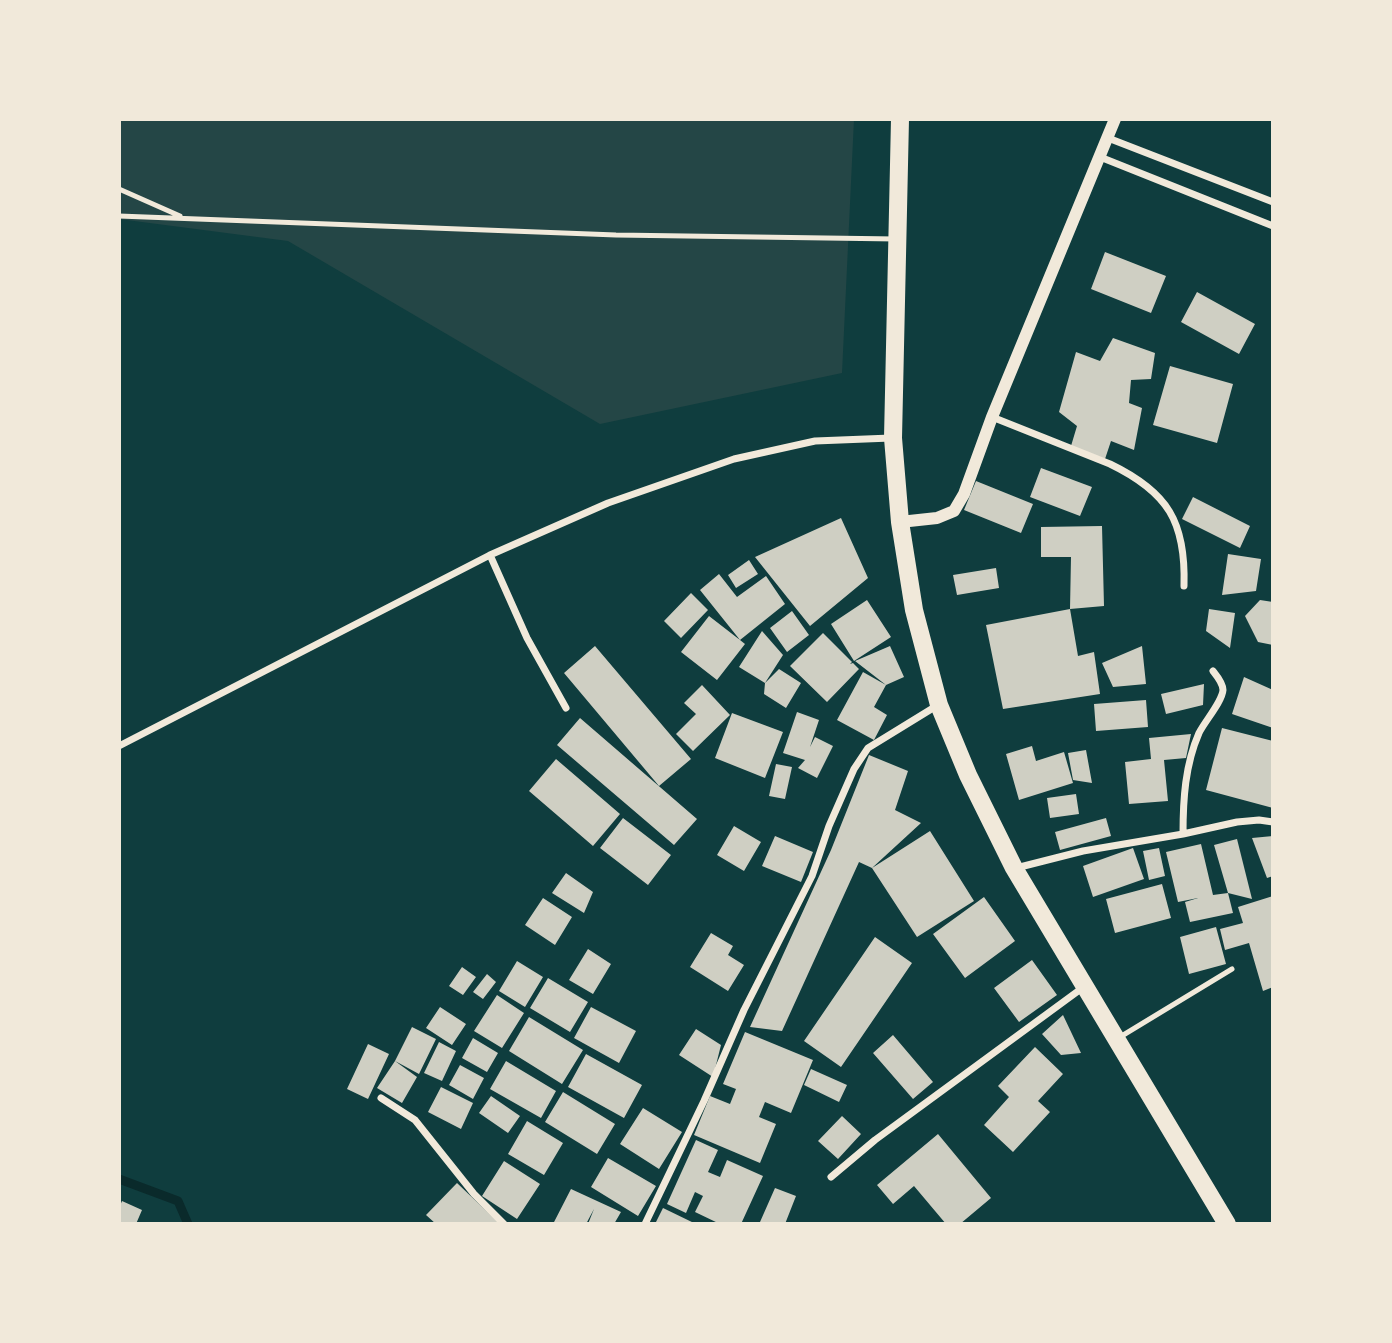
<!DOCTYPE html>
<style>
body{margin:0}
#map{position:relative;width:1392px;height:1343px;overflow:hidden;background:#0f3d3e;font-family:Overpass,sans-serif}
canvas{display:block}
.frame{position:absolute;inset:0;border:121px solid #f1e9da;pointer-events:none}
</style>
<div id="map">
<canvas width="1392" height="1343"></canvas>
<div class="frame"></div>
</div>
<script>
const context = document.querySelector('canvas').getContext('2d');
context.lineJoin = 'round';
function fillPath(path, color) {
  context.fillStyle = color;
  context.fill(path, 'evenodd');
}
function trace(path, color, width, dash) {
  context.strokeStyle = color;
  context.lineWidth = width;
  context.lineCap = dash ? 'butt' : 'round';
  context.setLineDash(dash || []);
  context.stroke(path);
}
const green = new Path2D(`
 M119,119H854L842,373L600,424L288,241L119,219Z`);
const stream = new Path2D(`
 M119,1179L178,1201L188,1224`);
const building = new Path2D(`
 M1105,252L1166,276L1151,313L1091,289Z
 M1197,292L1255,324L1239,354L1181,322Z
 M1113,338L1155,353L1151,379L1131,380L1129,403L1142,408L1134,450L1111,441L1105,459L1071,446L1077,426L1059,412L1076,352L1100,361Z
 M1170,366L1233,384L1217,443L1153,425Z
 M1041,468L1092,487L1080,516L1030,497Z
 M976,481L1033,504L1021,533L964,510Z
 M1193,497L1250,526L1240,548L1182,519Z
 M841,518L868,578L810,626L755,557Z
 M1102,526L1104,606L1070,609L1071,557H1041V527Z
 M1228,554L1261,559L1256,591L1222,595Z
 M749,560L758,574L736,588L728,575Z
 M996,568L999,588L957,595L953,575Z
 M719,574L737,597L766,576L785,604L740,640L745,644L717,680L681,652L709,616L740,640L700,590Z
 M691,593L708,610L681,638L664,621Z
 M867,600L891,637L854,661L831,624Z
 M1260,600L1273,602V645L1258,642L1245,616Z
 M1070,609L1078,656L1094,652L1100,694L1003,709L986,625Z
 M1209,609L1235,613L1230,648L1206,631Z
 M792,611L809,635L787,652L770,628Z
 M762,631L783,655L765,683L739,667Z
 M823,633L852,662L850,664L853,663L859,669L827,702L790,666Z
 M595,646L691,759L659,786L564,673Z
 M890,646L904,677L886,685L874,707L887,715L874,740L837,720L863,672L886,685L855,661Z
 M1142,646L1146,684L1113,687L1102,663Z
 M779,669L801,683L786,708L764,694L765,683Z
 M1244,677L1273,690V728L1232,714Z
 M1204,684L1203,705L1166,714L1161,694Z
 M702,685L730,715L693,751L676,734L696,714L684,703Z
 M1146,700L1148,727L1096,731L1094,704Z
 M797,712L819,720L810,747L815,737L833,746L817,778L798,768L805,760L783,753Z
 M732,713L783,732L765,778L715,758Z
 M580,718L697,819L674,845L557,745Z
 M1222,728L1273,741V808L1206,790Z
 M1191,734L1186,758L1164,760L1168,801L1129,804L1125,762L1151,759L1149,738Z
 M1032,746L1036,761L1064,752L1073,783L1019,800L1006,754Z
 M1086,750L1092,783L1073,780L1068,753Z
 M869,755L908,771L895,810L921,823L872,868L859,862L782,1031L750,1027L831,850Z
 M556,759L620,814L593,846L529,791Z
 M776,764L792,767L785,799L769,796Z
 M1076,794L1079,814L1050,818L1047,798Z
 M623,818L671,855L648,885L600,848Z
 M1106,818L1111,836L1060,850L1055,832Z
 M734,826L761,842L744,871L717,855Z
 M930,831L974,901L917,937L872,868Z
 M775,836L813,852L801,882L762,866Z
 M1273,836V876L1267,878L1252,838Z
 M1237,839L1252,899L1228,893L1214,845Z
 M1201,844L1213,895L1228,893L1233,913L1190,922L1185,902L1198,898L1178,902L1166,852Z
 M1133,848L1144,879L1093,897L1083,866Z
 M1159,848L1165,876L1149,880L1143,851Z
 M566,873L593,892L584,913L552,893Z
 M1162,884L1171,918L1115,933L1106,899Z
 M1273,896V987L1263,991L1249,943L1225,950L1220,929L1243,923L1238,907Z
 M984,897L1015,941L965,978L933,934Z
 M543,898L572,917L555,945L525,925Z
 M1216,927L1226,964L1189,974L1180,937Z
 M711,933L733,946L728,955L744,965L728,991L690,967Z
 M875,937L912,963L841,1067L804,1041Z
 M588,949L611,964L593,994L569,980Z
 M1032,960L1057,995L1019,1022L994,988Z
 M517,961L543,977L525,1007L499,991Z
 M462,967L476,977L463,995L449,986Z
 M487,974L496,982L483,999L473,992Z
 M548,978L588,1002L570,1032L530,1008Z
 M497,995L524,1013L502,1048L474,1031Z
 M440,1007L466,1024L452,1045L426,1028Z
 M591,1007L636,1031L619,1063L574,1038Z
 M1063,1015L1081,1053L1061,1055L1042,1034Z
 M529,1017L583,1050L562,1084L509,1051Z
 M412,1027L436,1039L419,1074L395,1061Z
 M696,1029L721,1045L713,1077L679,1055Z
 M745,1032L813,1060L791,1113L765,1102L759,1117L776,1124L760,1163L694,1135L710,1096L730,1104L736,1089L723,1084Z
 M893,1035L933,1082L913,1099L873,1053Z
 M473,1038L498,1053L487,1072L462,1058Z
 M439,1042L456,1051L442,1081L424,1073Z
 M368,1044L389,1054L368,1099L347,1089Z
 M1035,1047L1063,1074L1038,1101L1050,1112L1013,1152L984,1125L1009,1097L998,1086Z
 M586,1054L642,1085L624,1118L568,1087Z
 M395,1061L417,1077L402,1103L377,1088Z
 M506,1061L556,1091L541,1118L490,1089Z
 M460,1065L484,1078L473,1099L449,1085Z
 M811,1069L847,1085L839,1102L804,1085Z
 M441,1087L473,1103L461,1129L428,1112Z
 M563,1092L615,1124L597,1154L545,1122Z
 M491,1096L520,1116L508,1133L479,1113Z
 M643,1108L682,1132L659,1169L620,1144Z
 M842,1116L861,1134L838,1159L818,1141Z
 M527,1121L563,1143L544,1175L508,1154Z
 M938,1134L991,1198L960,1224H946L914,1186L893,1204L877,1185Z
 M696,1140L718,1150L708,1172L720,1177L727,1160L763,1176L741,1224H720L695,1212L703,1196L695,1192L686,1213L667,1204Z
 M608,1158L656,1186L638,1216L591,1187Z
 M504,1161L540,1184L517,1219L482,1196Z
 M457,1183L500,1224H436L426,1215Z
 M775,1188L796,1196L785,1224H764L760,1222Z
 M571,1189L621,1212L614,1224H588L594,1209L586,1224H553Z
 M122,1201L142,1210L136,1224H119V1208Z
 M663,1208L696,1224H655Z`);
const service = new Path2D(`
 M119,189L180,216
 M119,216L616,235L896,239
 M1120,1037L1232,969`);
const minor = new Path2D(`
 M1108,138L1273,202
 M1100,157L1273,226
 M992,417L1110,464C1168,492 1186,522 1184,586
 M490,555L527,638L566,708
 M119,746L490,555L608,503L734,459L815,441L891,438
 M1183,834C1183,800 1185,765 1199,733C1205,721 1222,702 1223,690C1223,683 1217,676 1213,671
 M1016,868L1083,851L1183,834L1237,822L1259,820L1273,822
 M381,1098L415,1120L474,1194L504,1224
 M831,1177L875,1140L1085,986
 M645,1224L704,1101L744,1010L812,876L829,826L854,769L868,748L938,705`);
const tertiary = new Path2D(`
 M900,522L937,518L954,511L964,494L992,417L1115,119`);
const primary = new Path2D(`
 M900,119L893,438L900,522L914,610L939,705L968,775L1014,868L1227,1224`);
fillPath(green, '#244646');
trace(stream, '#0a2a2b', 9);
fillPath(building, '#cfcfc3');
trace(service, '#f1e9da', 5);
trace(minor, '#f1e9da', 7);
trace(tertiary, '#f1e9da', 12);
trace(primary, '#f1e9da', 18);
</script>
